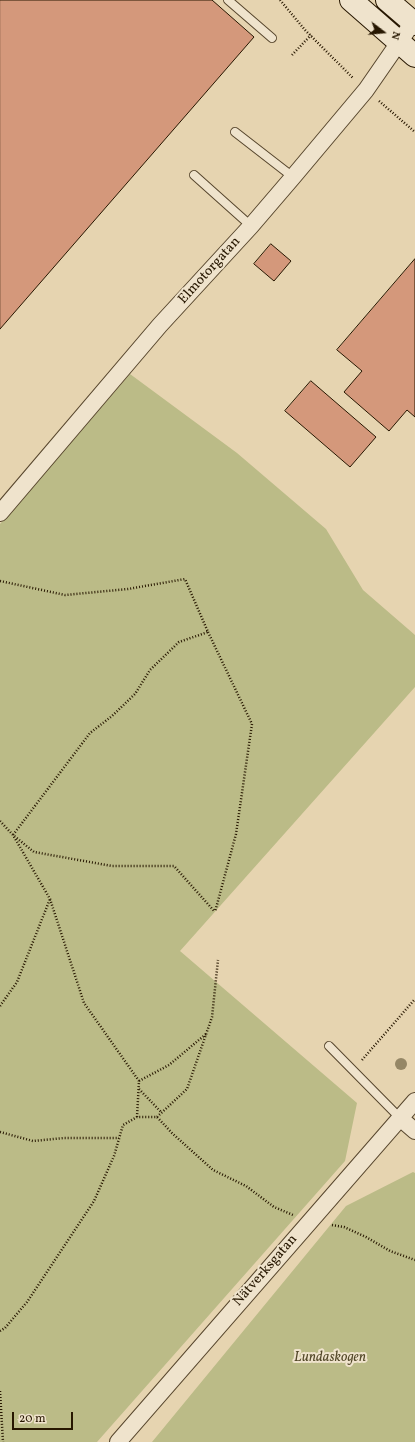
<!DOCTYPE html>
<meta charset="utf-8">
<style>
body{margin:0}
#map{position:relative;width:415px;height:1442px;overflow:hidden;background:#e6d4b0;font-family:Vollkorn,serif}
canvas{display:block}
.north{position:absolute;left:363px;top:12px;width:40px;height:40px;-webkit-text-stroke:3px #efe3cc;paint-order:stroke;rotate:106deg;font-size:11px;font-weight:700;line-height:16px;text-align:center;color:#271701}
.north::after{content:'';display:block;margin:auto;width:14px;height:18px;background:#271701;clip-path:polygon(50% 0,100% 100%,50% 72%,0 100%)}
.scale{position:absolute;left:12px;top:1412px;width:61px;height:18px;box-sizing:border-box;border:2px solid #271701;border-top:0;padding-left:5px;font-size:12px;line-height:14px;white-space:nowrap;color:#271701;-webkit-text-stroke:3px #efe3cc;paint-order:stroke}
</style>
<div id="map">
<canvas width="415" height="1442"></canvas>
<div class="north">N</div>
<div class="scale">20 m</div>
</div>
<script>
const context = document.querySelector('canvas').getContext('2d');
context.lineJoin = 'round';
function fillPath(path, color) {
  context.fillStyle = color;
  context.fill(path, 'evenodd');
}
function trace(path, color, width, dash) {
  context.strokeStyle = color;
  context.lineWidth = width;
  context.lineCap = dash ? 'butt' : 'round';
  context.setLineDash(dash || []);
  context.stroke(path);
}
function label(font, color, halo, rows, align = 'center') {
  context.font = font + ' Vollkorn,serif';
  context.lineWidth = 4;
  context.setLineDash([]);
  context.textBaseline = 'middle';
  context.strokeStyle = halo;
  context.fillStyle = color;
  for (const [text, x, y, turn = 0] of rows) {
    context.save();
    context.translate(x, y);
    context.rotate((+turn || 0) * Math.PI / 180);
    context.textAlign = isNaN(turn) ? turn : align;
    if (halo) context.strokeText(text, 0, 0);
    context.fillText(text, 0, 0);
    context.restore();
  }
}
const green = new Path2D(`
 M130,374L237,453L326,529L363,590L415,635V687L180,951L357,1103L345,1161L97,1442H0V524Z
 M413,1172L415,1173V1442H152L346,1206Z`);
const building = new Path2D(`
 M0,0H212L254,37L0,329Z
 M271,244L291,261L274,281L254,264Z
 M415,259V417L407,410L389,431L344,392L362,371L337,350Z
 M311,381L376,437L350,467L285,411Z`);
const path = new Path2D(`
 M280,0L305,30L353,78
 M292,55L311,35
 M379,101L415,132
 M0,581L65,595L128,589L185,579L208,632L179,642L150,670L135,694L112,716L90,733L13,835L34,852L112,866H174L215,912
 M208,632L252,724L236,834L215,912
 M0,821L13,835L50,899L84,1003L139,1081L137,1117
 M0,1006L17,982L50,899
 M362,1060L415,999
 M139,1081L169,1065L206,1034
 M139,1089L162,1113
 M157,1117L187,1089L212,1017L218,960
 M0,1132L33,1141L64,1138H119
 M332,1225L344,1227L366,1237L390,1251L415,1260
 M0,1331L5,1328L27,1302L94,1201L114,1156L123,1125L137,1117H157L172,1133L213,1170L246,1186L274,1207L293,1215
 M0,1391L3,1442`);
const lane = new Path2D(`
 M228,0L272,38
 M235,132L293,177
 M194,175L251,226
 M329,1046L400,1118`);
const street = new Path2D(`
 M0,513L160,325L251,226L293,177L366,90L413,22
 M400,1118L415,1131
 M118,1442L415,1101`);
const secondary = new Path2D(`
 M351,0L415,56
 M387,0L415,24`);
const trees = [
 [401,1064]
];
const streetNames = [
 ["Elmotorgatan",210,271,-48],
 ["Nätverksgatan",266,1271,-49]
];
const parkNames = [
 ["Lundaskogen",330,1358]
];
fillPath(green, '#bbbb87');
fillPath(building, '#d4987b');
trace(building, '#271701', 1);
trace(lane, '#57462d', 10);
trace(street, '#57462d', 18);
trace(secondary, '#271701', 24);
trace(path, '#271701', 2.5, [1, 2]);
trace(lane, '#efe3cc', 8);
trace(street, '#efe3cc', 16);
trace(secondary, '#efe3cc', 22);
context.fillStyle = '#958766';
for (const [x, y] of trees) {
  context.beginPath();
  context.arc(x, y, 6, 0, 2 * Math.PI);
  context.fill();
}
label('14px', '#271701', '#efe3cc', streetNames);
label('italic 14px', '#534829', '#efe3cc', parkNames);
</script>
